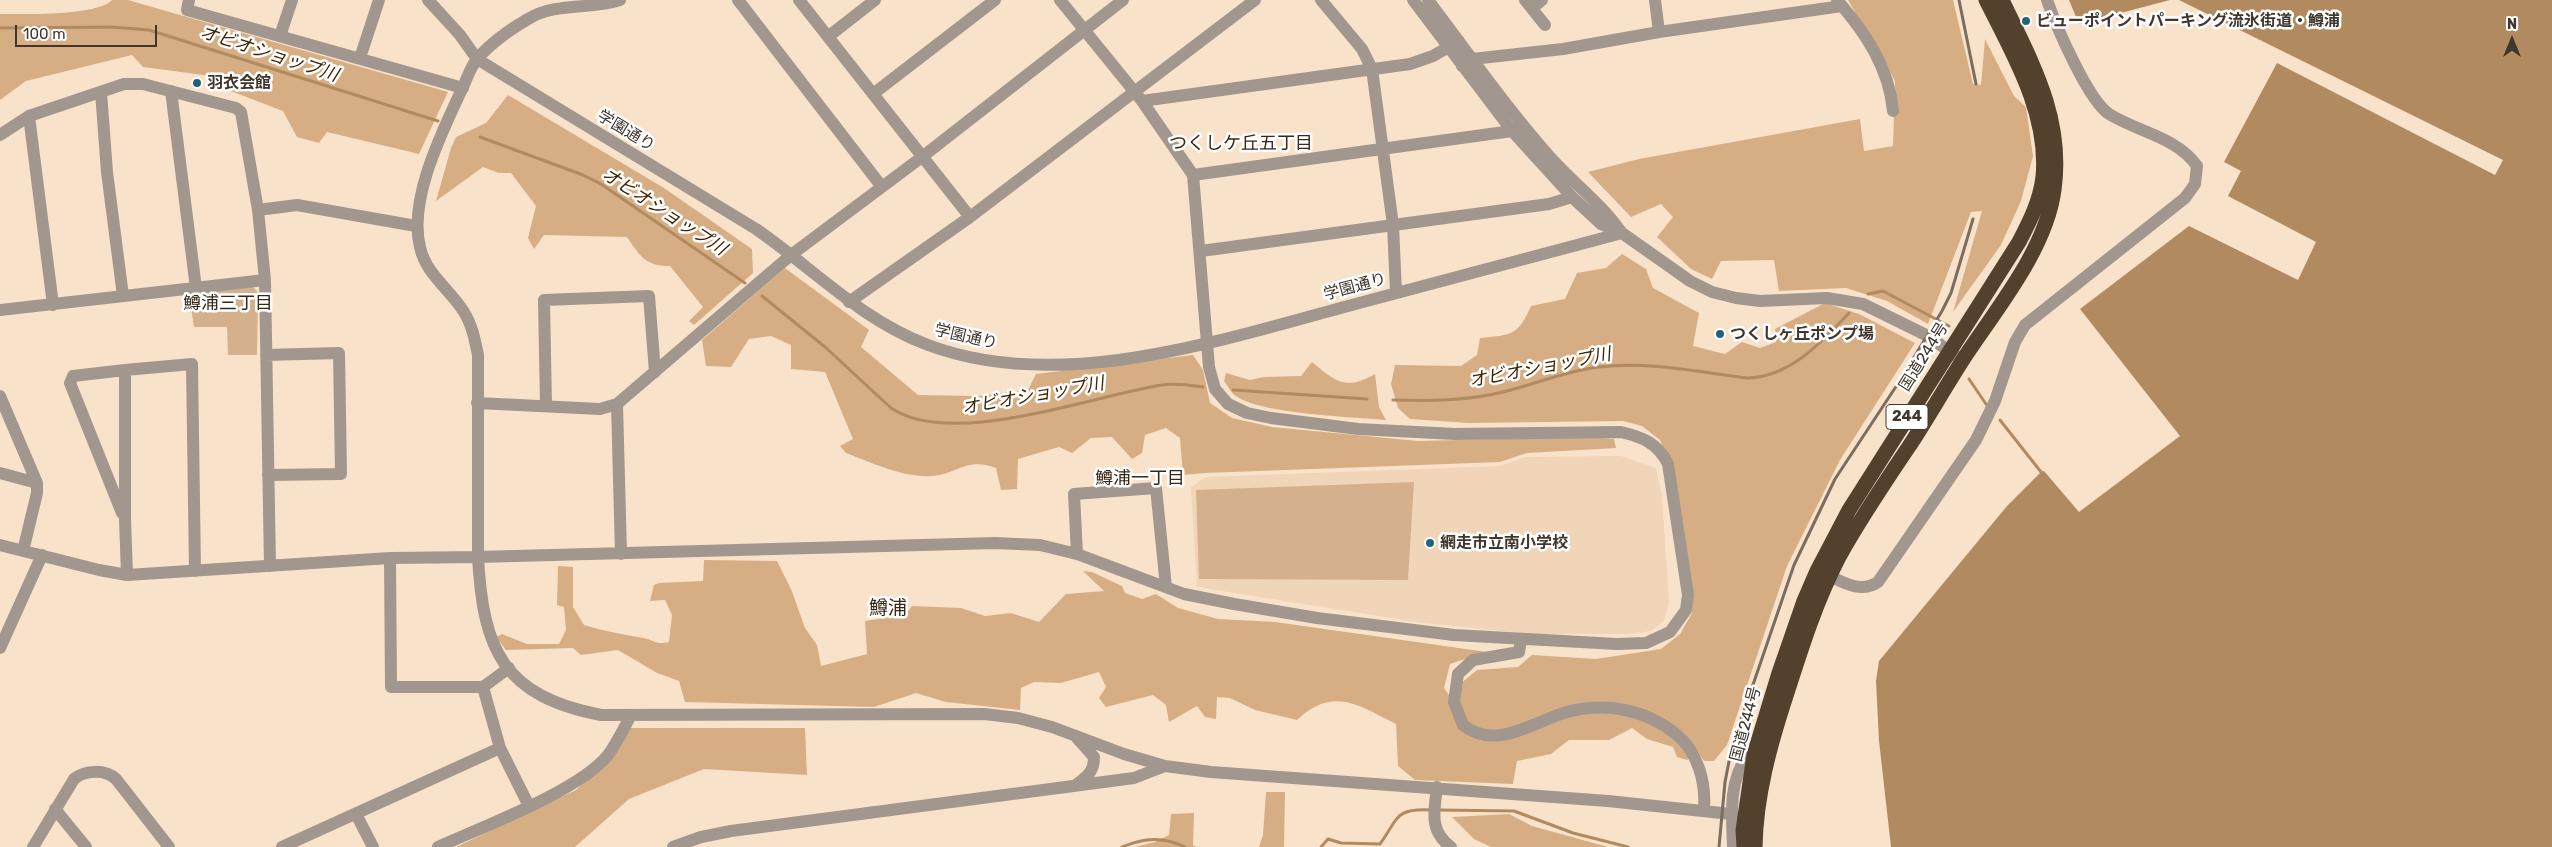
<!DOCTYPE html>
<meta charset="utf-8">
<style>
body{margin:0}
#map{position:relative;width:2552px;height:847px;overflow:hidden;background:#f8e2ca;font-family:Rubik,sans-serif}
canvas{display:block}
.north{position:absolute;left:2487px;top:15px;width:50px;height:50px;-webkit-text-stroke:4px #fff;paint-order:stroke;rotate:0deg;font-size:14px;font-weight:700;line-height:20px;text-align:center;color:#3f362d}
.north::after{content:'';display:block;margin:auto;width:18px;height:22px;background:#3f362d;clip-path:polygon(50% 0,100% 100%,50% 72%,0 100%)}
.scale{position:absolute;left:15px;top:25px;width:142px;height:22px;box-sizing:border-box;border:2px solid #3f362d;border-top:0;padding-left:6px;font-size:15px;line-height:18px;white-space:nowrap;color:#3f362d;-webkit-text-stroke:4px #fff;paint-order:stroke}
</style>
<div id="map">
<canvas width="2552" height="847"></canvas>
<div class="north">N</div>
<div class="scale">100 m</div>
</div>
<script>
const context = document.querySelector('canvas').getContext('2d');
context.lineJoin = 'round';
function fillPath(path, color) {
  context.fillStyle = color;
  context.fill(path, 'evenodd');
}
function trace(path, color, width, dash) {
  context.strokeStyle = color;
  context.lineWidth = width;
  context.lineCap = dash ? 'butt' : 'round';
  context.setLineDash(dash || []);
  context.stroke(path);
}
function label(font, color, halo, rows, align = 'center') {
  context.font = font + ' Rubik,"Noto Sans JP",sans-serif';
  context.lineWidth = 5;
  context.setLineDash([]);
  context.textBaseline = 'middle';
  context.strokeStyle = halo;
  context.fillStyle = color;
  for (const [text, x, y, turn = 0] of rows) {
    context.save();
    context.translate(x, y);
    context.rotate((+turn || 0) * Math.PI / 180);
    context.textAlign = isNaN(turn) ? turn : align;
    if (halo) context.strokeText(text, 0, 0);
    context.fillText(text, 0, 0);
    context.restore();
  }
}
const built = new Path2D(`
 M1621,456L1656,468L1662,496L1669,602L1664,621L1651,631L1627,634H1531L1423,623L1197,587L1191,487L1206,477L1500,466L1525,457Z`);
const green = new Path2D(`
 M252,286L258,292L257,355H228L227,327H194L189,294Z
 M1414,482L1408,580L1199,579L1196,490Z`);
const forest = new Path2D(`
 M112,0H128L448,92L419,154L327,132L319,143L297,137L283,111L231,91L211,76L143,67L132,55L26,81L0,100V14C24,14 98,16 112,0Z
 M1848,0H1953L1973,84L1981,85L1985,39L2014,96L2026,107L2033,156L2021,201L2001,245L1953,312L1982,211L1971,212L1928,324L1887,301L1846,288L1779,291L1774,260L1721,261L1712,279L1691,269L1657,237L1673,217L1661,204L1631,217L1588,172L1639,159L1860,119L1864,151L1893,146L1895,81Z
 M508,95L664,188L752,249L753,273L694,325L689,321L703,307L670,266C645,266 640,256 627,237L544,235L534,249L528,238L536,206L511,173H499L483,167L436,201L451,148L456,137L486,123Z
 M1622,254L1646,269L1653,288L1699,313L1693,346L1725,354L1742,342L1760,348L1776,342L1775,329L1825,303L1859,314L1915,343L1840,460L1787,566L1727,745L1714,761H1704L1698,752L1687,760L1677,757L1673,747L1647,739L1632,728L1609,740H1569L1551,754L1517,761L1513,784L1415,780L1398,766L1396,724C1358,705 1333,686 1297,720L1255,710L1230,698L1217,697L1216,719L1205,717L1197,706L1169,722L1166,705L1153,695L1106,707L1099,698L1106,687L1099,672L1061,683L1034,682L1021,688L1020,710L946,702L916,693L874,707L685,702L679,681L657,673L618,650L581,655L573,648L506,650L496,637L502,634L527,644H559L566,630L564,607L557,605L558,566L573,567V607L584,625C603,631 622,634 643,638C656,640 653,645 669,642L672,615L665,600L650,601L654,585L659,583L703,581L704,560L777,561L791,589L805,628L817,645L821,666L867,654L865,621L905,615L912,606L961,608L985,616L1011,613L1039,622L1066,594L1104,591L1083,571L1092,572L1122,586L1125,593L1142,599L1156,594L1178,608L1218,619L1275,622L1487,652L1450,664L1444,688L1451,698L1460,684L1477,670L1518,667L1532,655L1596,659L1661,649L1680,634L1692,613L1675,477L1660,440L1642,426L1623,421L1468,423L1410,419L1398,408L1391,384L1395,365L1461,366L1477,355L1480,338C1511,335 1518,336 1531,306L1565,299L1577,273L1606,268Z
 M785,268L869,330L861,347L918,395L978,396L1028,390L1036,374L1193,355L1203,370L1210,403L1232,418L1272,427L1418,441L1589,437L1614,439L1616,448L1527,453L1500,462L1205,473L1183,475L1180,438L1166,428L1145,435L1142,453L1132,459L1112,437L1091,438L1072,453L1059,447L1018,459L1017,489L1001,490L996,468C965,457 959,474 932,476C904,478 872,463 846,453L840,446L853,439L825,372L791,369V345L771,336L749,339L731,367L706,366L702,340Z
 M1312,362C1336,382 1346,391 1375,374L1379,407L1386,420C1353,417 1261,414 1236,396C1231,393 1228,386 1224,381L1226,373L1250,380L1264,377L1301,376Z
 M630,728H805L807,775L704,769L629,799L575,847H456L576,790L608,760Z
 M1266,792H1285L1284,847H1259L1263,835Z
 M1194,813L1193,845L1196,847H1135L1155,842L1169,835L1171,814Z
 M1509,814L1532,826L1608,847H1491L1474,839L1452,817Z`);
const water = new Path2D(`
 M2069,0H2170L2079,24Z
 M2179,0H2552V847H1891L1879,741L1876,681L1879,661L2007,506L2041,472L2044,471L2079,512L2180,436L2080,309L2189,226L2298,280L2316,242L2228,196L2241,171L2224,162L2277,63L2495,175L2503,160Z`);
const stream = new Path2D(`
 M0,28L112,27L149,30L438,121
 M480,137L583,175L601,184L745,283
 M1868,294L1883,291L1949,326
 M762,296L825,347L891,408C952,449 1091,396 1162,385C1176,383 1189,385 1203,387
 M1969,379L1988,407
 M1233,390L1367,399
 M1393,400C1429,401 1467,401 1503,392C1535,384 1566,371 1599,367C1649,361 1697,372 1747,378C1789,378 1822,342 1849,313
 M2000,420L2041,472
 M1438,810L1514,811L1573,833L1628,847
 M1122,847C1144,838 1163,836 1185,847
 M1321,847L1328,839L1341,843L1380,844C1399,818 1394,808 1432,810`);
const minor = new Path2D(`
 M189,0L187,10L463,88
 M428,0L460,35L477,59L756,229C814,269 861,320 928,345C1064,396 1229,337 1363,302C1449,279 1536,256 1622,233
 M620,0C590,10 556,2 528,19C511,29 491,43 478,58C470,67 467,79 462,89C442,132 408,200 420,247C426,275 450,289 464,312C472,325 475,340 478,355V557L995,543L1040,545L1077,554L1184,594L1234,604L1317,618L1454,635L1617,644L1646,643L1670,632L1686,610L1688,595L1668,464C1658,443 1642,437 1621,432L1455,434L1358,429L1271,418L1247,413L1228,404L1215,389L1209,367L1193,175L1142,101L1060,0
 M738,0L882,187
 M799,0L970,217
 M1321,0L1362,49L1372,69L1393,225L1396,293
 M1413,0L1512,131L1572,197L1601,224L1622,233L1690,281L1712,292L1736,298L1760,301L1827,298L1863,304L1928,336L1956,356
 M1428,0C1468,53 1506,107 1550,157C1573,183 1601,203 1621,232
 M1525,0L1545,25
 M1655,0L1659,32
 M1837,0C1865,32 1889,67 1893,111
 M1532,8L1542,0
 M280,36L292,0
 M829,36L875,0
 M360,58L379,0
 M1462,66L1472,59L1563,49L1659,32L1842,6
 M171,91L196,288
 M101,92L107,172L123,296
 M873,94L995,0
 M1142,101L1410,64L1433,56L1459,41
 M29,116L53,305
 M0,135L29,116L124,84H143L236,108L241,112L258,210L265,280L270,566
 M1193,175L1512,131L1522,124
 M258,210L297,205L416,226
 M1201,251L1549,204L1572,197
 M849,302L970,217L1255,0
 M0,310L265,280
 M266,355L339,353L341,474L268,475
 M0,396L37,483V493L23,551
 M477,403L600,409L617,404L791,255L922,157L1123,0
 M617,404L621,554
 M546,406L544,300L649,296L655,372
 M0,473L37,483
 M122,513L70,383L73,376L125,370
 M0,545L99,570L127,575L390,558L478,557C483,650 503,696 601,715L984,714L1018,718L1052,727L1124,754L1165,766L1211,772L1608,801L1731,814
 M1077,554L1074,494L1156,488L1166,587
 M390,558L391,687H483L509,668
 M1821,572C1840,580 1859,595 1878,582L1976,440L1995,401L2015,342L2025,325L2185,198L2195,184L2197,166C2177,137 2138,132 2109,114C2088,100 2056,26 2047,0
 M127,575L125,519V370L192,364L195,571
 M1521,640L1519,652L1473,660L1458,674L1454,702L1463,725C1496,751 1533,722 1567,712C1605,702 1645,709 1676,734C1698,752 1706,782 1704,810
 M0,648L42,555
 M483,687L500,748L529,806
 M1077,738L1094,757C1094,771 1088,776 1077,784
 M1437,787C1434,812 1429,831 1451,847
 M55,809L86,847
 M356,814L373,847
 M33,847L74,779C85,770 105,769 116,779L169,847
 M282,847L500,748
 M438,847C482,827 579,791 608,755C617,743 624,728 631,715
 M673,847L701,837L731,831L1134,778L1165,766
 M1733,847C1732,818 1728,781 1747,757L1762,756`);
const highway = new Path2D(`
 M1744,847L1743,830L1754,755L1779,673L1804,601L1817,571L1849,510L2019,242C2030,221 2040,201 2043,177C2049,114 2013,54 1986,0
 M1755,847C1756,795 1770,745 1786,696C1801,649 1816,601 1839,557C1861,517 1887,479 1912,442C1930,414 1946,386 1964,358C1996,309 2046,250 2054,190C2064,118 2032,63 2002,0`);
const rail = new Path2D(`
 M1959,0L1976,84
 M1719,847L1725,782L1732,746L1794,565L1835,479L1899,382L1942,311L1951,293L1973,219`);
const markers = [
 [2026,21,5,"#206476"],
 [197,83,5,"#206476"],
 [1720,334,5,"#206476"],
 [1430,543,5,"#206476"]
];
const shields = [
 [1907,417,42]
];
const shieldNames = [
 ["244",1907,417]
];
const poiNames = [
 ["ビューポイントパーキング流氷街道・鱒浦",2036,21],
 ["羽衣会館",207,83],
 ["つくしヶ丘ポンプ場",1730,334],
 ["網走市立南小学校",1440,543]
];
const streetNames = [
 ["学園通り",626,131,31],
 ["学園通り",1355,287,-15],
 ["学園通り",966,337,13],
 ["国道244号",1924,357,-58],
 ["国道244号",1746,724,-75]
];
const waterNames = [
 ["オビオショップ川",269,54,18],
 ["オビオショップ川",664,212,33],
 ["オビオショップ川",1540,368,-11],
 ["オビオショップ川",1033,396,-10]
];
const neighbourhoodNames = [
 ["つくしケ丘五丁目",1241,144],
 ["鱒浦三丁目",228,304],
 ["鱒浦一丁目",1140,479]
];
const quarterNames = [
 ["鱒浦",888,609]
];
fillPath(built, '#f0d5b8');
fillPath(green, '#d4b18c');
fillPath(forest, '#d7ae84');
fillPath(water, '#b18a60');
trace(stream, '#b18a60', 3);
trace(minor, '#a1978e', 12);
trace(highway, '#53412d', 15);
trace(rail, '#7b6d60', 3);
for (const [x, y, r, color] of markers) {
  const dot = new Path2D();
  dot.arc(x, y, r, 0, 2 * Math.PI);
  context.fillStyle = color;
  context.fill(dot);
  trace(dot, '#fff', 2);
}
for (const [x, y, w] of shields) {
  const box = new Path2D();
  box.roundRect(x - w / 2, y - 12.5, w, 25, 4);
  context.fillStyle = '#fff';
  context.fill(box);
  trace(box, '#3f362d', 1);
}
label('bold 15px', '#3f362d', null, shieldNames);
label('bold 16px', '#3f362d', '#fff', poiNames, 'left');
label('16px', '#3f362d', '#fff', streetNames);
label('italic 18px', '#3f2501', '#fff', waterNames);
label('18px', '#372714', '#fff', neighbourhoodNames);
label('19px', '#372714', '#fff', quarterNames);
</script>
